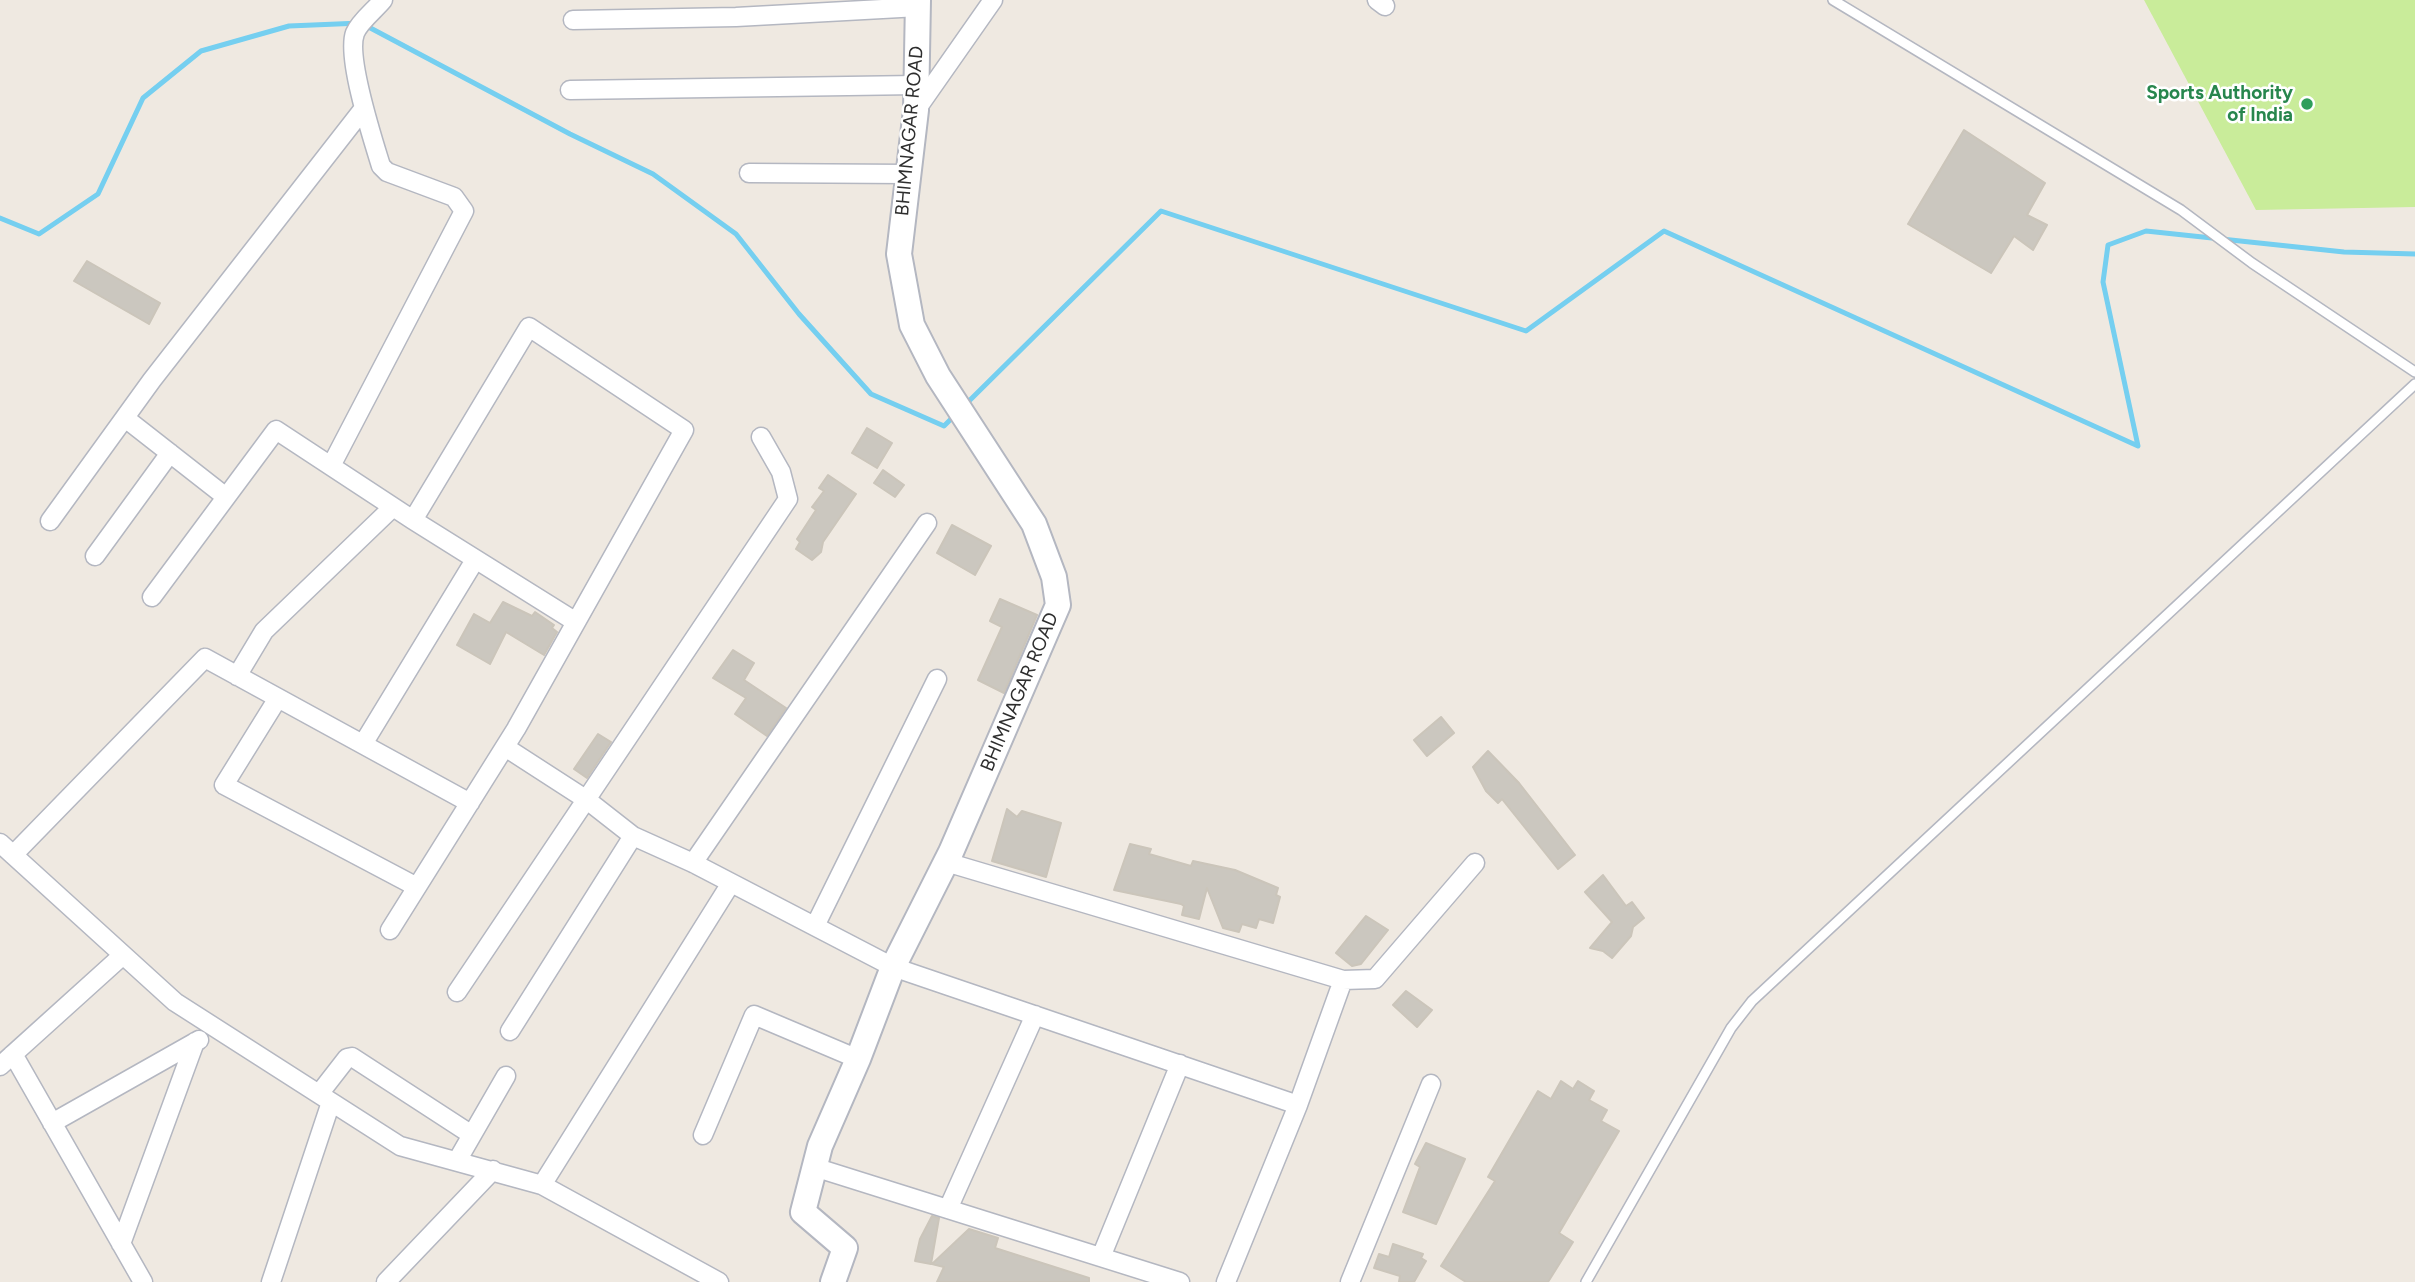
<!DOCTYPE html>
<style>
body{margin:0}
canvas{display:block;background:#efe9e1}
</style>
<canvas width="2415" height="1282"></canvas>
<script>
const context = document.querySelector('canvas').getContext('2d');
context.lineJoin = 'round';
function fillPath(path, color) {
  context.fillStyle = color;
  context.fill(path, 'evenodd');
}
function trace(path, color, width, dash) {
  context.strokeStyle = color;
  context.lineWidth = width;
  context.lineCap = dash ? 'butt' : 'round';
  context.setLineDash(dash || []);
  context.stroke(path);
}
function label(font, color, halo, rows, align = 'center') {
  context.font = font + ' Figtree,sans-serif';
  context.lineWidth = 5;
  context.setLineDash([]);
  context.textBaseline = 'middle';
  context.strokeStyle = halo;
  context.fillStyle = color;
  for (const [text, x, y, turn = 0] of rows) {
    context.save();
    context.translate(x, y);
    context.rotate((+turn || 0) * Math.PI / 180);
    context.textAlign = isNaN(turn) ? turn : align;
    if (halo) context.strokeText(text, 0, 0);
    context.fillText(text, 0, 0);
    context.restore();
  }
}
const pitch = new Path2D(`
 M2144,0H2415V207L2256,210Z`);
const stream = new Path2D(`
 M0,218L39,234L98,194L143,98L201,51L289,26L361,23L570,134L653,174L736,234L799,314L871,394L944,426L956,414
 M966,404L1161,211L1526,331L1664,231L2138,446L2103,282L2108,245L2146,231L2344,252L2415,254`);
const building = new Path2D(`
 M1964,130L2045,183L2027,215L2047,225L2033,250L2014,236L1991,273L1908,224Z
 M87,261L160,303L149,324L74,281Z
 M867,428L892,443L877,468L852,453Z
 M883,470L904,485L895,497L874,483Z
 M828,475L856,494L823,542L821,552L812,560L796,549L800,542L797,539L816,510L812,507L824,491L819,488Z
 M952,525L991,546L975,575L937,553Z
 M1000,599L1037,615L1004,693L978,680L1002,627L990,621Z
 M503,602L532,616L535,612L554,625L552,628L557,632L544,655L506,632L490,664L457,645L474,614L490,623Z
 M733,650L754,663L744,680L786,708L767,736L735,714L746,698L713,678Z
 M1441,717L1454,733L1427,756L1414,740Z
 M598,734L611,742L587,778L574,769Z
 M1488,751L1519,783L1575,855L1558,869L1502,799L1498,803L1486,791L1473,767Z
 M1007,809L1017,817L1022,811L1061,823L1046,877L992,861Z
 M1130,844L1151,849L1149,854L1191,866L1193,861L1235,870L1278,888L1276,895L1280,897L1273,923L1259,919L1256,928L1242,924L1239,932L1223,928L1207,888L1199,919L1182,915L1184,906L1181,904L1114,890Z
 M1603,875L1626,906L1632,902L1644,918L1633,927L1631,936L1612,958L1603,951L1590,948L1612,922L1585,892Z
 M1366,916L1388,930L1361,964L1352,966L1336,953Z
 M1406,991L1432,1010L1417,1027L1393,1005Z
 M1561,1081L1573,1089L1578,1081L1594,1091L1589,1100L1607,1110L1601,1121L1619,1131L1559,1233L1573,1242L1548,1282H1466L1441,1266L1495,1181L1488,1177L1538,1091L1551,1099Z
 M1426,1143L1465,1159L1436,1224L1403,1212L1420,1167L1415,1164Z
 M932,1216L939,1218L931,1264L915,1261L920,1239Z
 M969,1229L998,1238L995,1248L1089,1278V1282H937L944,1267L932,1264Z
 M1393,1244L1423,1254L1421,1258L1426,1261L1414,1282H1399L1400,1276L1374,1268L1379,1254L1389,1257Z`);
const lane = new Path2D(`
 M1833,0L2181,210L2252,263L2415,372
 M1586,1282L1731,1028L1752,1001L2415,384`);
const street = new Path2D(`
 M1377,0L1385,6
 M573,20L736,17L919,7
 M570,90L917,85
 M916,110L993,0
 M749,173L908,174
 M125,418L226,497
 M331,466L464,211L454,197L387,172L381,166C373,140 346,57 355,33C360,21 375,10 383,0
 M50,521L152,380L364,108
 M95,556L170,453
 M152,597L276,430L413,520L576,622
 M237,676L264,631L393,507
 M278,698L224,785L417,887
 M363,744L475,560
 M505,747L587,800L633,836L693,863L893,967L1298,1105
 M0,843L175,1002L400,1146L542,1185L719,1282
 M13,855L205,658L470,803
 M946,862L1343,980L1375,979L1475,863
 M693,863L927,523
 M815,926L937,679
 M390,930L516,729L684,430L529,327L413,520
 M457,992L788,499L781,472L761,437
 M510,1031L633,836
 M13,1054L143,1282
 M0,1066L123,955
 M319,1094L347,1058L352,1057L472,1135
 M52,1123L199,1040
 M703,1135L754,1015L858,1059
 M457,1161L506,1076
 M814,1167L1180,1282
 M542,1185L731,883
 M948,1209L1035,1015
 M121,1244L195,1042
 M1101,1257L1180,1064
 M271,1282L331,1102
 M386,1282L493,1170
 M1226,1282L1298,1105L1343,980
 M1350,1282L1431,1084`);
const secondary = new Path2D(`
 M833,1282L845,1248L803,1212L820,1146L858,1059L893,967L951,852L1058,605L1054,577L1034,524L938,376L912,325L899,254L916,110L918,0`);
const markers = [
 [2307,104,7,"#2e9e5b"]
];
const leisureNames = [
 ["Sports Authority",2293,93],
 ["of India",2293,115]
];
const streetNames = [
 ["BHIMNAGAR ROAD",910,131,-85],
 ["BHIMNAGAR ROAD",1020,692,-67]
];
fillPath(pitch, '#c9ec9a');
trace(stream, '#75cff0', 5);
fillPath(building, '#cbc7bf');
trace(building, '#cbc5ba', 2);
trace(lane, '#b4b7c1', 12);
trace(street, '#b4b7c1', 21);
trace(secondary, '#b4b7c1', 28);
trace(lane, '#fff', 9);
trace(street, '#fff', 18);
trace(secondary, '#fff', 24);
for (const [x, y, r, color] of markers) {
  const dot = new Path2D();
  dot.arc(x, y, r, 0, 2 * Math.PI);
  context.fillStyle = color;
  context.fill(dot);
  trace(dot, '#fff', 2.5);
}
label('bold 19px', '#27864d', '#fff', leisureNames, 'right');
label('19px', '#2e2e2e', '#fff', streetNames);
</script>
